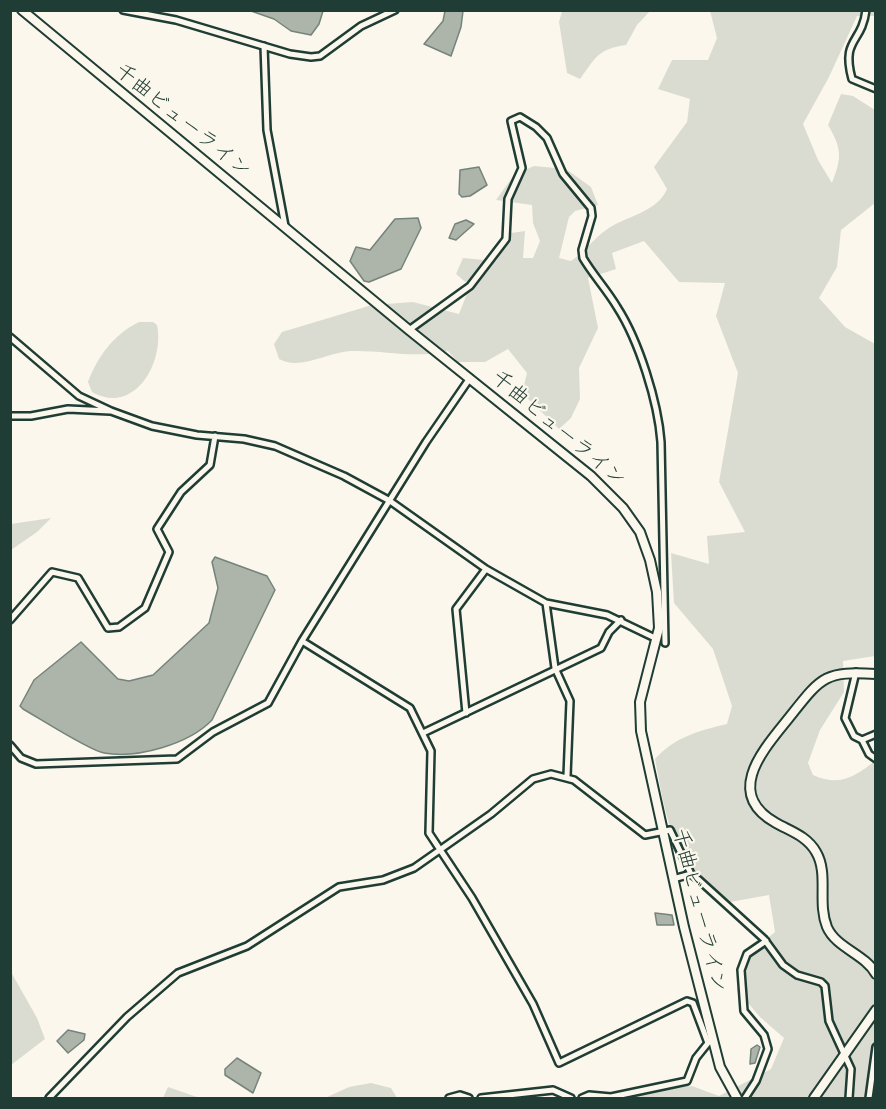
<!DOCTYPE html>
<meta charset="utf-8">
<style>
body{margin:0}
#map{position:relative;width:886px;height:1109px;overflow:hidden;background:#fbf7ec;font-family:Mali,sans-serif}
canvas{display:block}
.frame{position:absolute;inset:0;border:12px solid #1f3d34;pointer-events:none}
</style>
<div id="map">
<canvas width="886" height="1109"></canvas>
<div class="frame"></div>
</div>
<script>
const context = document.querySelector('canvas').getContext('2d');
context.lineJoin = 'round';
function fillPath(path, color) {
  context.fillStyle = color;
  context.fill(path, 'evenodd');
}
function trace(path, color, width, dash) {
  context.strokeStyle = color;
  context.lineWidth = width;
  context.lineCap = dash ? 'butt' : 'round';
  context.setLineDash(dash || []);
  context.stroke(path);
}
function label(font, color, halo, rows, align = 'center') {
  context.font = font + ' Mali,"Klee One",sans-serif';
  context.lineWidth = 4.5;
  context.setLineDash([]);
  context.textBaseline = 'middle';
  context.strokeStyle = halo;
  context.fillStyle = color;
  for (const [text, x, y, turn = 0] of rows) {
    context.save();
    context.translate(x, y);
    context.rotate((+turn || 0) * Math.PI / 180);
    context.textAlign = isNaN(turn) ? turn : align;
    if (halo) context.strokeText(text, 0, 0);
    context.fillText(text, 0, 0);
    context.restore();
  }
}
const green = new Path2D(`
 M562,11V10L650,11L637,25L626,45C598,49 596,57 580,79L567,73L559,22Z
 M710,11H875V16H857L829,77L803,124L818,160L832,183C842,157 842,149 828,125L841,94L853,96L875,110V203L841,230L837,267L819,298L845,327L875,344V656L843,661L844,692L820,730L808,763L813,775C840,787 854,777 875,761V1098H630L659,1090L692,1086L719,1096L771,1069L784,1038L760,1017L737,990L747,955L775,932L769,895L730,902C718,892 701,881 692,869C668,838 662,797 655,759C675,737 698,731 727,724L732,706L713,649L674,603L671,553L709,564L707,536L745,532L719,482L738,373L716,316L725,283L679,282L644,241L612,253L616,269L588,278L598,328L579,368L580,399L571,418L559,429L522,393L527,373L508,349L485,362H458L448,351C415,359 384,350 351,351C328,352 300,371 279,359L274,344L282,332L372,305L413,302L459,314L470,286L456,274L463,258L496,261L511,233L525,231L523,258H533L540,241L533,223L532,205L496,200L514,175L534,166L566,169L591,187L598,205L575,211L569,217L559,258L571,261C585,252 593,239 606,230C625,216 657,213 667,189L654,167L687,122L690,99L658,89L672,60H708L717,38Z
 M139,322H153L157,325C165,363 134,416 92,392L88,382C97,357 114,334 139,322Z
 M51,518L37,532L11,550V524Z
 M11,972L37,1018L45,1039L11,1065Z
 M371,1083L391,1088L397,1098H325L349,1087Z
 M168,1087L200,1098H163Z`);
const water = new Path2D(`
 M251,11H323L319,24L311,35L291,31L274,19Z
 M445,11H463L461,27L451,56L424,44L443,21Z
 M479,167L487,185L470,196L462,197L459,194L460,170Z
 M418,218L421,228L401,269L369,282L364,281L350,261L356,247L370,250L395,219Z
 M466,220L474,224L456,240L449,238L455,224Z
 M215,557L267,576L275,590L212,720C189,744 137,759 104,753C90,751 39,718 23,709L20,706L34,680L81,642L118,679L129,681L153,675L209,623L218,588L212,562Z
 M655,913L672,915L674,925H657Z
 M68,1030L85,1034L84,1040L68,1053L57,1041Z
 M757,1045L760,1047L755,1063L750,1064L751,1049Z
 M237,1058L261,1073L253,1093L225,1075V1069Z`);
const street = new Path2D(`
 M123,10L176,20L290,54L311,57L320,56L361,26L395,10
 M866,10C862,44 841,38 852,79L876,89
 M264,46L267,130L285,226
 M409,330L470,286L506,239L508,199L522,168L511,121L520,117L536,127L547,138L563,174L591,208L592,216L582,250L583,258C593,275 607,290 617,307C639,341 658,402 661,442L665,643
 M10,337L79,396L111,411L152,426L197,435L244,439L275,446L344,476L390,501L486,569L546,603L607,615L657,639
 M10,416H31L68,409L110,411
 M546,603L555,668L570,701L567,776
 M10,620L52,572L78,578L108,628L119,627L145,608L169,552L157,529L181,492L210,465L215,436
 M302,641L410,708L431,751L429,833L472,898L533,1004L559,1063L687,1001L693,1003L708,1043L696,1058L687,1081L611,1097L589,1095L582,1098
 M856,672L845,718L854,736L862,740L876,734
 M466,713L456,609L486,569
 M423,733L601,648L609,632L621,620
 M862,740L869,754L876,759
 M10,745L21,758L36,764L177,759L213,732L268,703L302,641L426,442L470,378
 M673,879L691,874L699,880L764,939L783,965L797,975L821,982L825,986L829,1021L851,1069L849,1098
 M49,1098L127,1017L178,973L247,946L339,887L383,880L414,868L491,814L533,779L551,774L574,780L645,835L670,830L691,874
 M449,1098L460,1095L469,1098
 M481,1098L553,1090L571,1098
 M745,1098L756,1081L768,1049L764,1035L744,1011L741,970L747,954L766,941
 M869,1098L876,1047`);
const secondary = new Path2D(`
 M22,10L409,330L591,476L623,508L640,532L650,560L657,592L659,628L640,702L641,731L684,927L720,1067L737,1098
 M876,674C826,671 822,676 792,714C767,746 721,792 776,823C790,831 807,836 816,852C829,874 817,902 827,927C836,948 865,954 876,974
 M814,1098L876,1010`);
const streetNames = [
 ["千曲ビューライン",183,120,39],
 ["千曲ビューライン",559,428,40],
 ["千曲ビューライン",700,910,76]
];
fillPath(green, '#dbdcd1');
fillPath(water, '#adb4aa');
trace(water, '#74847b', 1.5);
trace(street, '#1f3d34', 10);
trace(secondary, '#1f3d34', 12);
trace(street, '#fbf7ec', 5);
trace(secondary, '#fbf7ec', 8);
label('21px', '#1f3d34', '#fbf7ec', streetNames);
</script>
